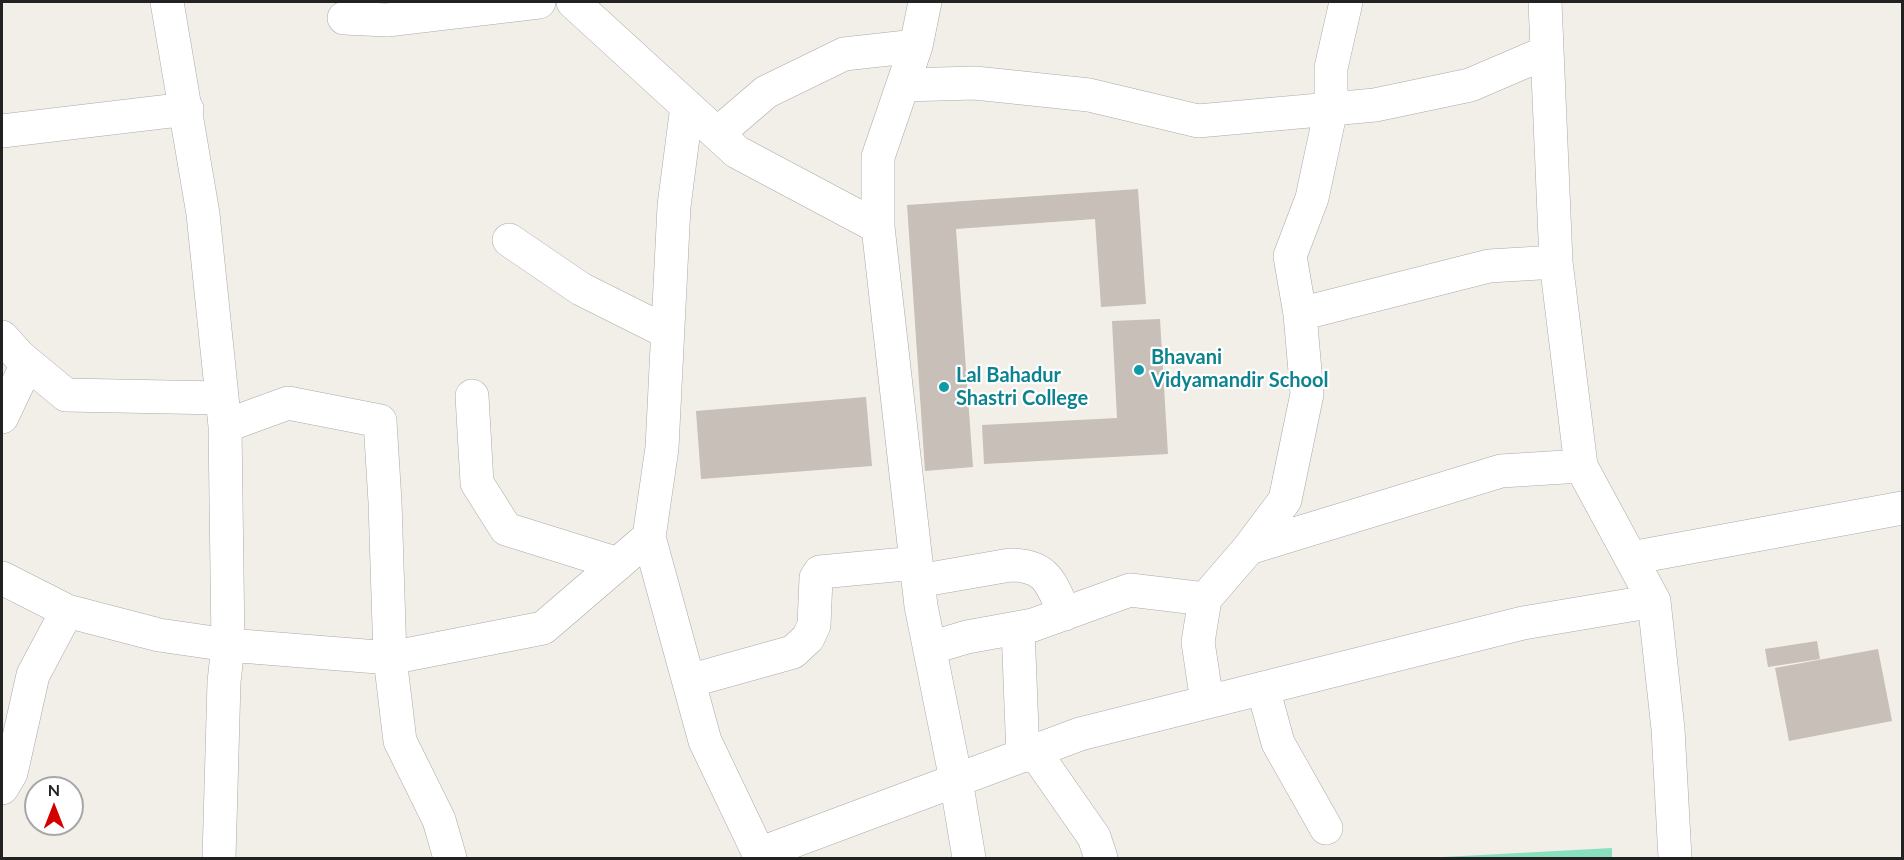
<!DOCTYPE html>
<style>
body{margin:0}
#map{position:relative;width:1904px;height:860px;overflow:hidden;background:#f2efe9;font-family:Lato,sans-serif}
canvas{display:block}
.frame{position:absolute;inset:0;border:3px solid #222;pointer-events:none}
.north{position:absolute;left:24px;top:776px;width:60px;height:60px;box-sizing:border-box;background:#fff;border:2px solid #a7a7a7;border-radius:50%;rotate:0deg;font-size:16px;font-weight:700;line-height:24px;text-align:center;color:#222}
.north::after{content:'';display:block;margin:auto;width:21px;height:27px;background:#d40000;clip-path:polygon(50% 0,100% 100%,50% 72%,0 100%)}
</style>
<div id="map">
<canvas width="1904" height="860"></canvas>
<div class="frame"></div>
<div class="north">N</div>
</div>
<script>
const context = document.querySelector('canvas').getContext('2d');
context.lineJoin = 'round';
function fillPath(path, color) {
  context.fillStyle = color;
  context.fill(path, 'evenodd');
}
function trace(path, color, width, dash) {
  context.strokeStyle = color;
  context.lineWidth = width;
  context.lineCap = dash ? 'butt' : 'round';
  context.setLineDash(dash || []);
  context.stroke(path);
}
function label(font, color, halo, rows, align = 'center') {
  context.font = font + ' Lato,sans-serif';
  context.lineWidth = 4.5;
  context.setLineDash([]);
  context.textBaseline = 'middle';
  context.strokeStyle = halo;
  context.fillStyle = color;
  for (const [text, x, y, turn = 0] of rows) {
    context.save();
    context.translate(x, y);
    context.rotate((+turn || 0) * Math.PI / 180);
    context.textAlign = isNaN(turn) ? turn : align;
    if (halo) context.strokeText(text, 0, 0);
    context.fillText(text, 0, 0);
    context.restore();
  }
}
const pitch = new Path2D(`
 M1612,848V858H1425Z`);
const building = new Path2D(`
 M1138,189L1146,304L1101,307L1095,219L956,229L973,467L925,471L907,205Z
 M1160,319L1168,454L984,464L982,425L1117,418L1112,321Z
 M866,397L872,466L701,479L696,411Z
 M1817,641L1820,659L1768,667L1765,649Z
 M1878,649L1892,721L1789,741L1775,668Z`);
const minor = new Path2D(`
 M167,2L203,214L225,426L228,645L224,682L219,858
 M573,2L737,152L878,227L921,606L956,780L969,858
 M1545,2L1556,262L1581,466L1654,601
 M344,18L387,20L539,2
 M903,85L975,83L1089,95L1198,121L1375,105L1470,85L1547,52
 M2,131L187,109
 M717,134L766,92L844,54L916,46
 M878,227V157L916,46L925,2
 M509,240L581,289L667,332
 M1300,314L1489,266L1556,262
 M2,337L19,356L66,395L221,398
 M472,396L477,483L506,529L618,564
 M2,417L27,364
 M225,426L288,403L380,421L385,502L390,658L400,741L439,820L450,858
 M649,537L705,741L759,854
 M1249,548L1501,471L1581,466
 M1631,558L1902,508
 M2,578L67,611L159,635L228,645L390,658L543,628L649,537L662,448L674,206L687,106
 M918,581L1010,565C1048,565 1051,584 1065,614
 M1018,628L1023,756
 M930,648L967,637L1033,625L1130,590L1205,599
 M689,681L793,652L808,638L814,625L816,578L820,572L916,563
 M1263,688L1278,743L1326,828
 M1207,702L1198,642L1205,599L1249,548L1285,500L1307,394L1300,314L1290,256L1312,198L1331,109V68L1346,2
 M1034,751L1094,837L1101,858
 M2,788L11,773L33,675L67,611
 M758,858L759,854L1080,734L1523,623L1654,601L1668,729L1675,858`);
const markers = [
 [1139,370,6,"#0f9aa8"],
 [944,387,6,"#0f9aa8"]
];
const cultureNames = [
 ["Bhavani",1151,358],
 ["Vidyamandir School",1151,381],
 ["Lal Bahadur",956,376],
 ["Shastri College",956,399]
];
fillPath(pitch, '#88e0be');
fillPath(building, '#c7bfb8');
trace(minor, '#a9a9a9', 34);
trace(minor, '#fff', 33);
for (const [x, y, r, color] of markers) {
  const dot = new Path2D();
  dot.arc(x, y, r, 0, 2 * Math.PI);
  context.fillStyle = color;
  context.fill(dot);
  trace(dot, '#fff', 2);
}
label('bold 20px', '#0d838f', '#fff', cultureNames, 'left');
</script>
